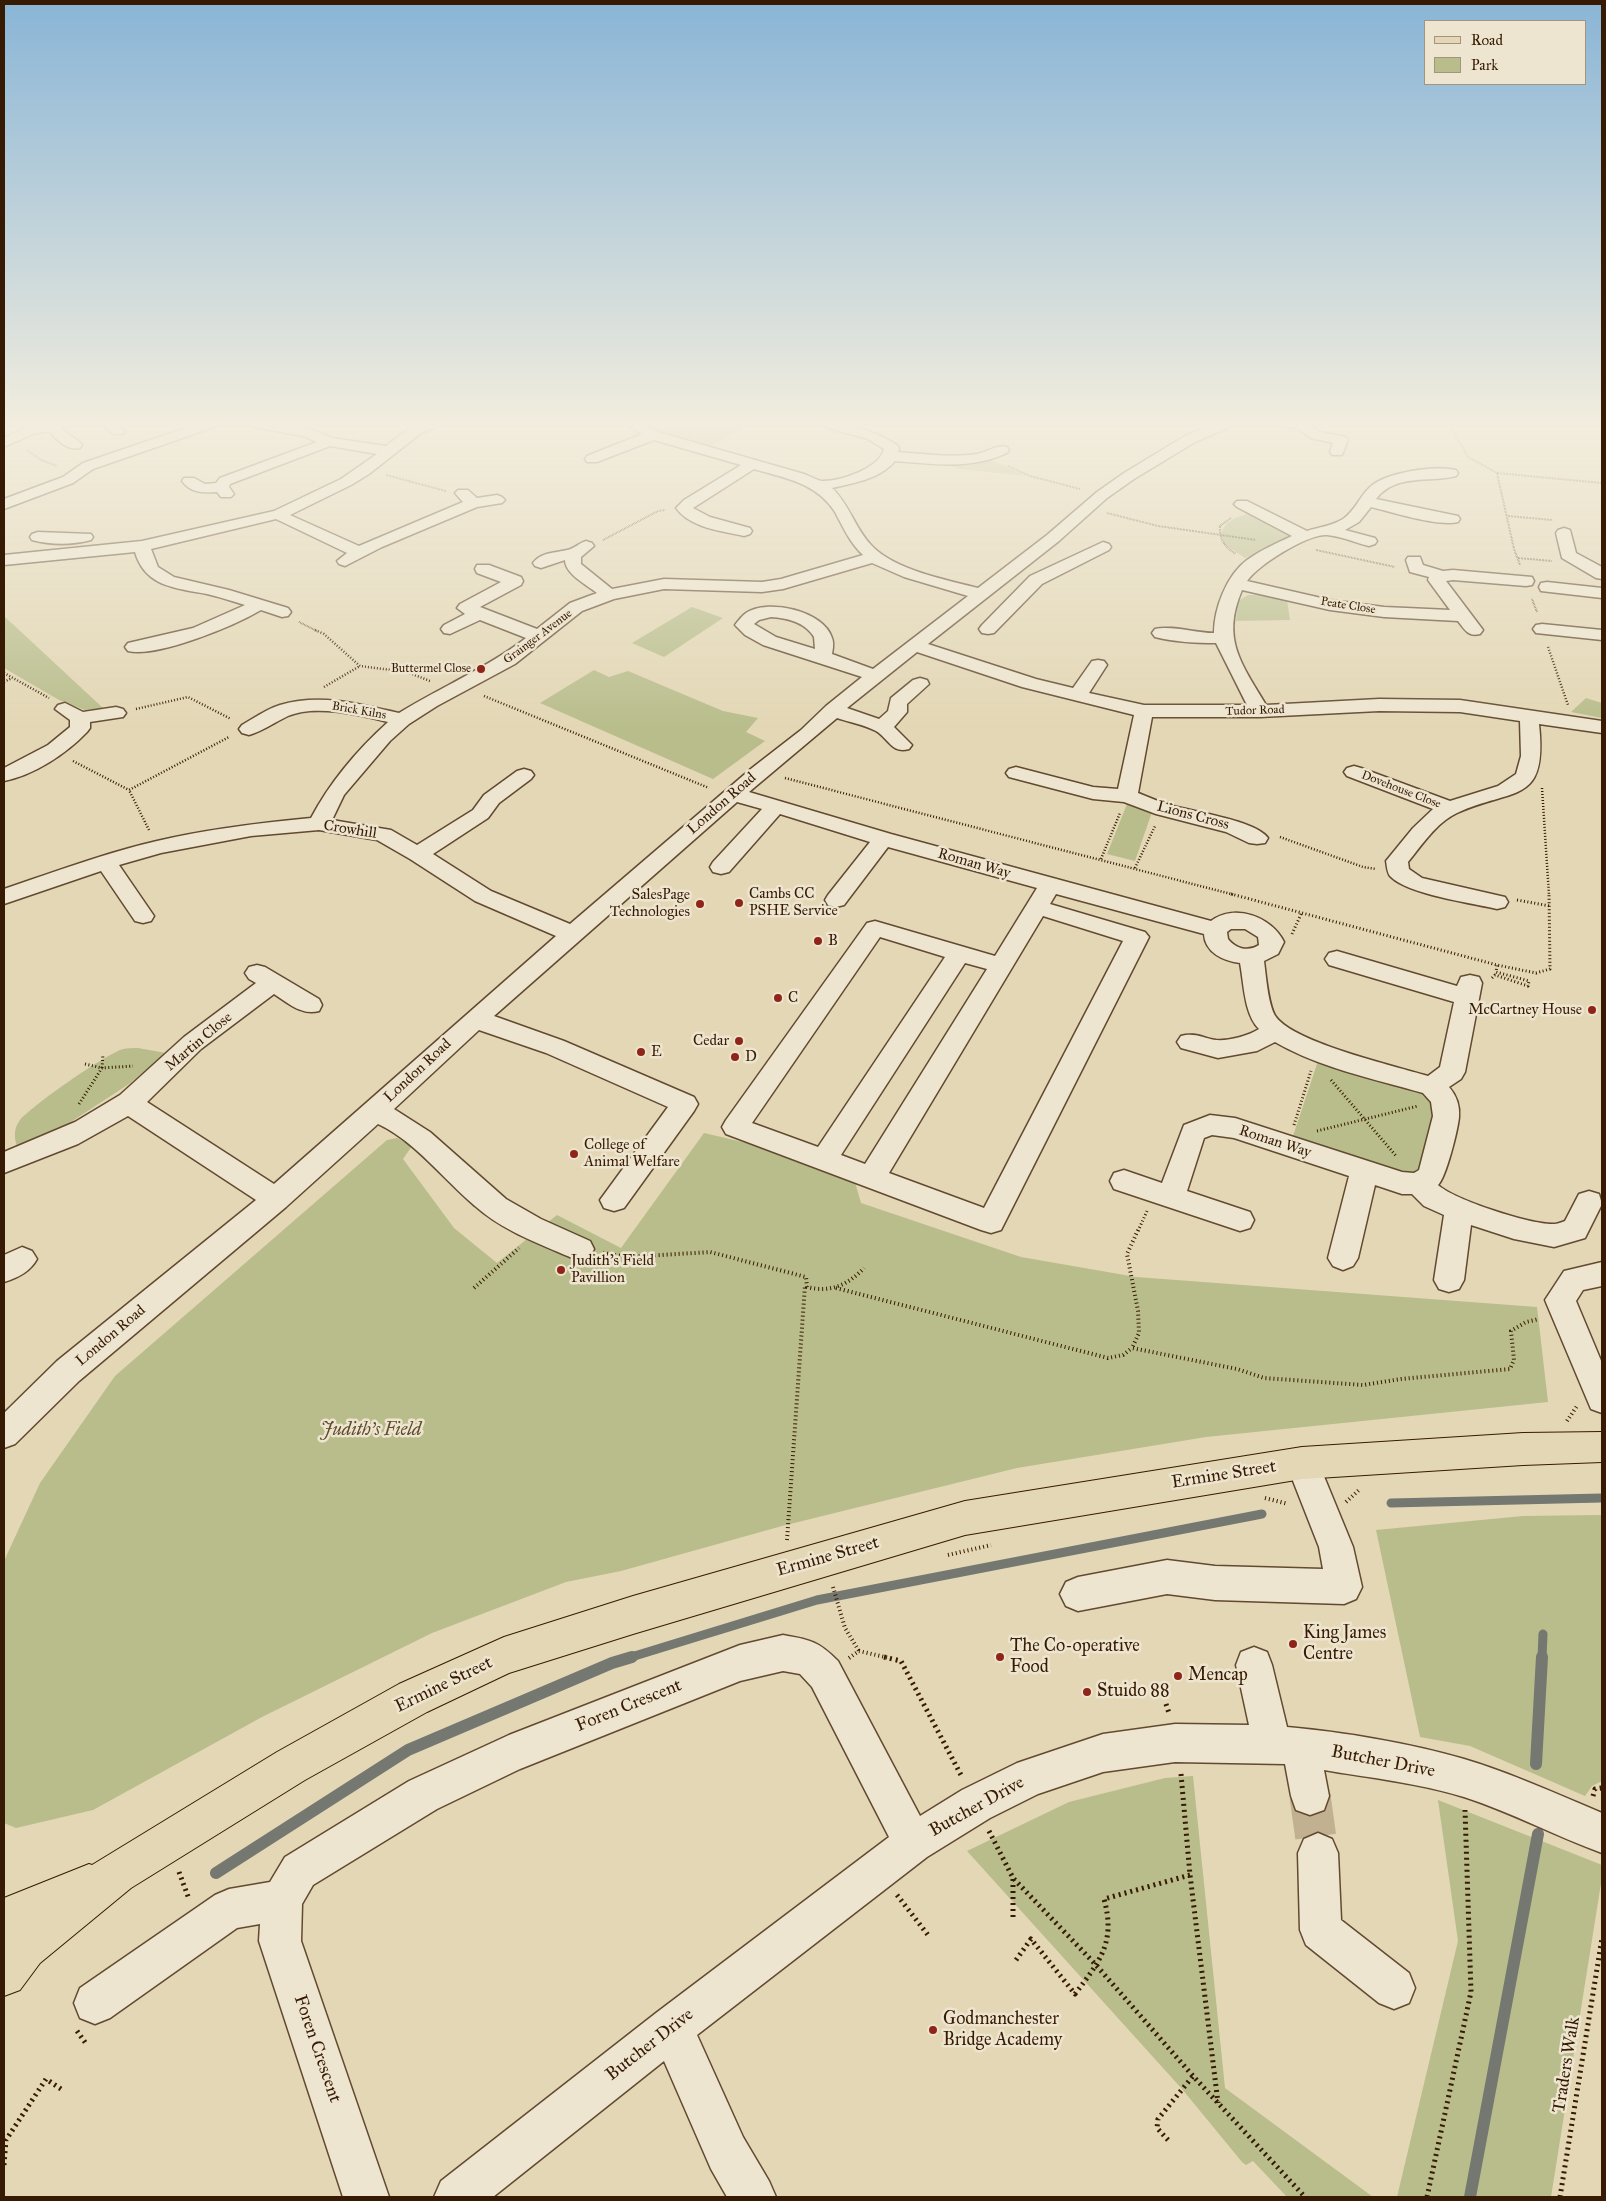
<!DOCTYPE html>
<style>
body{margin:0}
#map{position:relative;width:1606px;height:2201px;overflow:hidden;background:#e3d7b5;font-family:"IM FELL Great Primer",serif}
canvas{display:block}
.frame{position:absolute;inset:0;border:5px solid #371a03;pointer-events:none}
.legend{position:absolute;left:1424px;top:20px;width:162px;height:65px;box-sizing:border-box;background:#ede5cf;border:1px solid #a4947d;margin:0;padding:6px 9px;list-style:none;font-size:15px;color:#371a03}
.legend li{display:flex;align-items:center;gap:10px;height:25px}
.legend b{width:25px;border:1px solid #a4947d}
</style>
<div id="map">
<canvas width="1606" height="2201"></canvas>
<div class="frame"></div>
<ul class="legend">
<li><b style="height:6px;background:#e3d7b5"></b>Road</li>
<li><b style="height:14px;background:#b8bd8b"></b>Park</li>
</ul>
</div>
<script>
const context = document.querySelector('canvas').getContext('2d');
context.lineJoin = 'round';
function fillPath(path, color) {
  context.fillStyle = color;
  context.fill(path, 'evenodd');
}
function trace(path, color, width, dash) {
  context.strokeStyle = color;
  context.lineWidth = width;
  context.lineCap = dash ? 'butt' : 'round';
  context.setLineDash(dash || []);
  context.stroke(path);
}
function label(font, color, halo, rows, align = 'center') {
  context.font = font + ' "IM FELL Great Primer",serif';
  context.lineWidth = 5;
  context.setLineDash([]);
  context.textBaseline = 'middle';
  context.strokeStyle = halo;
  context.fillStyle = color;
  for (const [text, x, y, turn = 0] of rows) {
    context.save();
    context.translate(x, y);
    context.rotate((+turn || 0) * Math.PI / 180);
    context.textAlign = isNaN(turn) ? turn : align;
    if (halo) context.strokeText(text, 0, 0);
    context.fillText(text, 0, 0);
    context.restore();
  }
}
const green = new Path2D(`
 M640,423H754L708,447L677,439Z
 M991,460L1026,476L959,469L941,462Z
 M1247,514L1256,515L1291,535L1245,558L1224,544L1221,533C1226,521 1234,518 1247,514Z
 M1248,595H1265L1287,600L1290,620L1236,621L1238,601Z
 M692,607L723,618L664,657L632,643Z
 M4,616L103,708L85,710L59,700L4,668Z
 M594,670L609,677L628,671L723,711L758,718L746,732L765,741L713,779L540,703Z
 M1586,698L1602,703V718L1571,712Z
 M1127,804L1152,812L1135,861L1107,854Z
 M138,1048L166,1053L156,1064L154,1063L129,1084L63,1127L64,1129L18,1149C14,1139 13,1129 20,1120C33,1105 104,1055 123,1049C127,1048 133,1048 138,1048Z
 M1319,1058L1418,1090L1428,1097L1435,1106L1420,1171L1410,1177L1291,1142Z
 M704,1133L764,1147L854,1179L861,1203L1021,1257L1136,1277L1537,1307L1548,1402L1206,1437L1017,1468L782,1526L621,1571L566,1582L432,1633L262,1717L93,1810L16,1828L4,1823V1561L40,1483L115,1376L387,1140L397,1138L412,1146L403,1159L454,1228L497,1263L557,1215L621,1248Z
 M1602,1515V1781L1592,1786L1585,1796L1470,1746L1420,1737L1376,1530L1523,1516Z
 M1193,1776L1225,2088L1373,2197H1287L1253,2161L1246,2165L1242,2162L1182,2089L967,1851L1069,1802L1165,1778Z
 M1438,1800L1602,1865V1877L1551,2197H1397L1458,1941Z`);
const streamFar1 = new Path2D(`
 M1391,1503L1602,1498
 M628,1658L817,1600L1262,1514
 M1542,1658L1543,1634`);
const stream = new Path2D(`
 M1536,1764L1542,1657
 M216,1873L408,1750L612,1663L632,1657
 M1470,2197L1538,1834`);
const minorTunnel = new Path2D(`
 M1310,1796L1318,1853`);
const pathFar4 = new Path2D(`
 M944,423H948
 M1449,423L1468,457L1497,473L1514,549L1520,565
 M707,427L720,423
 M693,428L707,427L701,431
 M27,450L41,460L57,466
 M1008,466L1030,476L1080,489
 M1497,473L1602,483
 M386,475L446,491
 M1107,513L1158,526L1256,540
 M1508,516L1552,520
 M1231,518L1220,526C1219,540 1225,547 1236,554
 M603,540L658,511L665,510
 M1316,550L1395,567
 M1518,558L1552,561
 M1532,599L1537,612
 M299,622L317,631`);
const pathFar3 = new Path2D(`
 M315,630L324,634L360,666L407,672L430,681
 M1548,647L1568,705
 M4,673L49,698
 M4,682L12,678
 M324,687L360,666
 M484,696L709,788
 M136,709L188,697L231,719
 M73,761L129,790
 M785,778L1235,895
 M1542,788L1549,895
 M149,830L129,790L229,737
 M1280,837L1363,867L1376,869
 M1101,859L1120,813
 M1135,868L1155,826`);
const pathFar2 = new Path2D(`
 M1231,894L1497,965L1536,973L1550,969L1549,894
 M1517,900L1550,906
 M1292,934L1302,912
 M1492,978L1495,975L1528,986L1529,981L1496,972L1497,965
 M85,1064L102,1068L103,1054
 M1331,1080L1397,1157
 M79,1104L102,1068L133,1066
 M1294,1125L1311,1071
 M1317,1131L1418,1106
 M1138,1231L1147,1211`);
const pathFar1 = new Path2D(`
 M1138,1230L1127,1254L1138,1311L1139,1333L1132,1348L1237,1369L1264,1378L1363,1385L1401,1379L1510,1369L1514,1360L1511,1331L1526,1322L1539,1319
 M603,1253L628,1257L710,1252L806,1277L807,1287C830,1293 848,1285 864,1268
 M474,1288L519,1248
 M836,1288L1108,1358L1123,1355L1132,1348
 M1567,1421L1577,1406
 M1265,1498L1288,1504
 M1346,1502L1360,1489
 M787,1540L805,1285
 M948,1555L991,1545
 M833,1587L845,1628L859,1651
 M849,1658L859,1651L889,1658`);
const path = new Path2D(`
 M884,1657L901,1661L962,1777
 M1166,1704L1169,1713
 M1181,1774L1190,1875L1218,2103
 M1593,1796L1595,1789L1602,1788
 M989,1831L1013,1878L1096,1965L1193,2076L1305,2197
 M179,1872L189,1899
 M1013,1879V1921
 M897,1895L928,1935
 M1016,1960L1031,1939L1075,1994C1100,1961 1116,1942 1104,1899L1190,1875
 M77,2031L87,2045
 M1168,2140L1157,2128L1158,2119L1193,2076
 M4,2165L6,2140L46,2079L61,2089
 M1427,2197L1471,1992L1465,1810
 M1560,2197L1602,1938`);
const minor = new Path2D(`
 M48,423H72L70,426L61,428C68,435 77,438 82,445L80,448C67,451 57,440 49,431L33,434L4,447V438L24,428Z
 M100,423H115L125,431L123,434H113Z
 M200,423H219L217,426L93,469L73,483L4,509V499L63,477L83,463Z
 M247,423H276L312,429L332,438L386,446C407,430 412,423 440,423L438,426L421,433L369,474L351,485L290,515L359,546L463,502L455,493L458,490H468L477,498L497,495L502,497L505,500L502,503L477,507L382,547L345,566L339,564L337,561L347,553L276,519L151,549L158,567L174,577L229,590L288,608L291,612L288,616L282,617L261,610C234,626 157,658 128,651L125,647L128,643L193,628L245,605C232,601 220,597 207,594C176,588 145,587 135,552L4,565V555L142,541L274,511L341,479L377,454L330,446L230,484L229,487L234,494L231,497H221L217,492C203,493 191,493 182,481L184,478H194L205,484L216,483L220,478L317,442L303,436L254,427Z
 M624,423H641L658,432L804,474C810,476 818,481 823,481C841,481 880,468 884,449L868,439L825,427L824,423C851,423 875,431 897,445L899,448L898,452C924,454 951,458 977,454C988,452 997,444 1007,447L1009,450L1007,453C971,470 933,464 895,461C880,479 854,483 832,488C849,504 855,528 871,545C894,570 947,580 978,588L1047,535L1097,492L1124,473L1185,436L1216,423H1234L1232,426L1195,442L1134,479L1107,498L1059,541L928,644L1036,679L1073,688L1092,661L1098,660L1104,661L1107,665L1089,693L1144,705H1247L1216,643C1195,643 1175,642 1155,637L1152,633L1155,629C1171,625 1196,633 1214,633C1214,608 1227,575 1247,560C1261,550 1277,543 1292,536L1237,507L1234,504L1237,501H1247L1307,531C1319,527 1332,526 1343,519C1356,510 1359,497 1370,487C1386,472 1436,465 1456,470L1458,473L1456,476C1429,483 1396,473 1376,499L1458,516L1460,519L1458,522C1438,527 1392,512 1371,507L1359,522L1345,530L1375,538L1377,541L1375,544L1369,546C1356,543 1341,536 1327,535C1307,534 1258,565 1247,581L1330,600L1384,607L1450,610L1428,580L1429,577L1410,572L1406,560L1408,557H1420L1423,565L1443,571L1453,570L1532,577L1534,581L1532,585L1526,586L1453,580L1446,581L1483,630L1480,634C1468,637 1465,630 1458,621L1384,617L1330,610L1242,590C1221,639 1241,663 1266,705L1379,699L1460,700L1602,721V733L1539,724C1548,806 1513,787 1457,813C1436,823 1422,845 1408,862L1409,869L1422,878L1505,897L1508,902L1505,907L1497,909C1472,903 1406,894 1390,876C1387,872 1387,866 1386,861L1413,828L1433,809L1347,776L1344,772L1347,768L1354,766L1361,768L1450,801L1498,786L1516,774L1521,756L1520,721L1460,712L1379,711L1260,717H1152L1138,793C1149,797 1159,802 1170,805C1193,812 1255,820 1268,838L1265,843L1257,844L1249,843L1226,832L1156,814L1124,802L1093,799L1009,777L1006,773L1009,769L1016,767L1093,787L1118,789L1134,715L1022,687L917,652L847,708L879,719L888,711L891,698L913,680L920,678L927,680L929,684L907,704V712L894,727L912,745L909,749C892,754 889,739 876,731C865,725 849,722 837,718L749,792L891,834L1211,921C1235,903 1272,917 1284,942L1278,954L1264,961C1266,975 1268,1006 1276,1017C1295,1043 1395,1066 1428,1076L1440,1067L1454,1002L1329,965L1325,959L1329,953L1337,951L1457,986L1461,977L1470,975L1479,977L1482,983L1465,1072L1461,1079L1449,1087C1456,1095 1460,1105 1459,1117C1458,1129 1446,1178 1438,1185C1455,1200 1531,1225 1554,1224C1557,1224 1562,1222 1565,1221L1579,1194L1589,1191L1599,1194L1602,1204L1585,1238L1554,1247L1514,1239L1471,1225L1464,1280L1459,1289L1449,1292L1439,1289L1434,1280L1444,1215L1424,1206L1412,1194H1402L1375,1185L1358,1258L1353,1266L1343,1270L1333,1266L1328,1258L1349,1176L1234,1138L1212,1135L1204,1138L1187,1191L1250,1212L1254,1220L1250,1228L1240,1231L1114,1189L1110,1181L1114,1173L1124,1170L1162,1183L1184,1125L1210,1115L1235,1118L1402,1172L1414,1173L1419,1170L1433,1116L1431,1102L1423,1093C1374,1079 1320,1068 1275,1042L1257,1051L1218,1058L1181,1048L1177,1042L1181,1036C1194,1032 1203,1038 1216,1040C1229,1041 1248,1036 1259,1029C1244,1014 1244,984 1240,963C1224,961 1205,953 1204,934L1056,894L1050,904L1145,932L1149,937L1001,1230L991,1233L981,1230L726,1134L722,1127L726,1120L867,923L875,921L995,956L1037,888L888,847L844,905L836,907L828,905L825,900L828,895L870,842L780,814L729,872L721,874L713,872L710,867L713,862L762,809L737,802L494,1016L564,1041L694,1097L698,1104L694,1111L624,1208L614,1211L604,1208L600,1200L668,1107L546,1053L479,1030L394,1109L430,1132L506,1199L541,1219L590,1241L594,1249L590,1257L580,1261L570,1257C537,1243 502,1230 475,1206C443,1179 416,1142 378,1124L286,1207L79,1381L15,1444L4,1448V1413L57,1361L256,1200L128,1116L78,1144L4,1173V1152L75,1122L120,1095L184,1037L256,983L249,979L245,973L249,967L257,965L265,967L319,999L322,1005L319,1011C302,1016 288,1003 274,994L201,1049L147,1102L274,1184L556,936L475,901L410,859L377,840L319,830L251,836L161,853L119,865L154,916L151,921L143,923L135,921L101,871L4,904V889C54,872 105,853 157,841C208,829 259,823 311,818C330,782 358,749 388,722C360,715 315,704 288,716C275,722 263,731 249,735L242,733L239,729L242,725C254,718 267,709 280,705C320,693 360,704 399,713C441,687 487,668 526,638L480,620L450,634L444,633L441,629L444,625L465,614L457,608L460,604L501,582L477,573L475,569L477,565H489L521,577L523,581L521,585L480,607L537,629L570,603L597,593C587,585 565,574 565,560L541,568L535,566L533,563C541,552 556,553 567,550C574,549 579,543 586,541L592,543L594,546L581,557V564L612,589L664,579L762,582L781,579L863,555C850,543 843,527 835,512C817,483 785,478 754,469L693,508L710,517L750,528L752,531L750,534L744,536C722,531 690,528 676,508L684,500L741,465L654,440L597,462H587L585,459L587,456L642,434ZM872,563L904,577L968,596L873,669L832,654C833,649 834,643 832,638C824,611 768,598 746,613C742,616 738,621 735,625L745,635L763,645L862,677L826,706L801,730L752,768L570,924L491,891L433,854L488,818L499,803L531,779L534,775L531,771L524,769L517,771L484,795L473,810L417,845L391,830L332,820L344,795L390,741L409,724L437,706L515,664L582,611L614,599L664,589L762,592L783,589ZM771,617C787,618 805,622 814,637L815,649L776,637L754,624L759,620ZM1043,916L1123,941L984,1208L889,1173ZM1231,929H1245L1258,937L1259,945C1248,952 1236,949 1228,939L1227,932ZM880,937L945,957L818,1147L752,1123ZM965,963L987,969L865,1164L841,1155Z
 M1283,423H1306L1320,432L1346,437L1348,440L1342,455H1332L1330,452L1333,443L1311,438L1298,429L1285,426Z
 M1564,528L1570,530L1576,553L1602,567V579L1596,578L1562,558L1556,533L1558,530Z
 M38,532L91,534L93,537L91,540C72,545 51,545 32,540L30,537L32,534Z
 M1103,542L1109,544L1111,547L1109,550L1042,584L994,633L988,634L982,633L979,629L982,625L1030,576Z
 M1547,582L1602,588V598L1541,591L1539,587L1541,583Z
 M1542,624L1602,630V640L1536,633L1533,629L1536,625Z
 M65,703L83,712L116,707L123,709L126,713L123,717L90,722V728L87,732C66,754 34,775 4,781V768L48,745L70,727V720L55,709L58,705Z
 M22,1247L32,1251L37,1259C30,1272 17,1278 4,1282V1255Z
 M1602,1262V1286L1583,1290L1576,1301L1602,1363V1413L1591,1409L1545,1300L1564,1271Z
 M1302,1448L1314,1452L1353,1547L1362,1587L1356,1599L1344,1604L1215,1600L1167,1594L1078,1611L1066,1606L1060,1594L1066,1582L1078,1577L1167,1560L1215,1566L1323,1569L1319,1547L1286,1463L1290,1452Z
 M783,1635C811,1640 818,1641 838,1661L920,1816L962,1790L1017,1763L1103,1734L1175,1724L1249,1725L1236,1665L1241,1652L1254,1647L1267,1652L1272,1665L1287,1727C1343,1732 1410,1743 1464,1759C1511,1773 1557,1794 1602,1813V1853C1555,1836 1511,1812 1464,1797C1418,1783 1371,1778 1324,1770L1329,1796L1324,1810L1310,1815L1296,1810L1291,1796L1285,1764L1175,1762L1103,1772L1038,1794L990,1818L927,1857L697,2035L743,2137L769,2181L776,2197H727L711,2169L664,2061L493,2197H434L441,2181L656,2013L889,1837L812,1687L800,1674L783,1671L740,1681L520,1769L437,1809L313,1885L302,1904L301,1941L389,2197H343L259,1941L260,1924L237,1928L110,2018L95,2024L80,2018L74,2003L80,1988L215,1895L229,1889L270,1882L285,1857L409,1781L509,1735L740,1645Z
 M1318,1833L1332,1839L1338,1853L1341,1920L1409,1973L1415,1988L1409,2003L1394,2009L1379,2003L1306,1945L1300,1930L1298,1853L1304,1839Z`);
const major = new Path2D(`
 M1602,1432V1462L1523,1465L1302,1479L965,1535L633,1634L509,1673L427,1712L305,1780L131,1888L40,1963L20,1990L4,1996V1898L89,1864L92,1865L277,1752L399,1684L504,1637L633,1596L965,1501L1302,1447L1523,1433Z`);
const markers = [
 [481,669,5,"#8f2418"],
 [739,903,5,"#8f2418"],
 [700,904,5,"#8f2418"],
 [818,941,5,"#8f2418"],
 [778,998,5,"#8f2418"],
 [1592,1010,5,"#8f2418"],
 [739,1041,5,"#8f2418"],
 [641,1052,5,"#8f2418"],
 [735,1057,5,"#8f2418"],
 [574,1154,5,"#8f2418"],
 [561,1270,5,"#8f2418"],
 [1293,1644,5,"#8f2418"],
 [1000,1657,5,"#8f2418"],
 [1178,1676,5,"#8f2418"],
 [1087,1692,5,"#8f2418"],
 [933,2030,5,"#8f2418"]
];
const farStreetnames = [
 ["Peate Close",1348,606,9],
 ["Grainger Avenue",538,637,-37],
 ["Brick Kilns",359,711,10],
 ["Tudor Road",1255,711,-2],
 ["Dovehouse Close",1401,790,21]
];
const farPoinames = [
 ["Buttermel Close",471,669]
];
const streetNames = [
 ["London Road",722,804,-41],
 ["Lions Cross",1193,816,15],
 ["Crowhill",350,830,9],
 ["Roman Way",974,864,16],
 ["Martin Close",199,1042,-40],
 ["London Road",418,1071,-43],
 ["Roman Way",1275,1142,18],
 ["London Road",111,1336,-40]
];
const poiNames = [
 ["Cambs CC",749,894],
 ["PSHE Service",749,911],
 ["SalesPage",690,895,"right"],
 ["Technologies",690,912,"right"],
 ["B",828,941],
 ["C",788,998],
 ["McCartney House",1582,1010,"right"],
 ["Cedar",729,1041,"right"],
 ["E",651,1052],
 ["D",745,1057],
 ["College of",584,1145],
 ["Animal Welfare",584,1162],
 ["Judith's Field",571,1261],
 ["Pavillion",571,1278]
];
const nearParknames = [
 ["Judith's Field",371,1431]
];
const nearStreetnames = [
 ["Ermine Street",1224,1475,-9],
 ["Ermine Street",828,1557,-16],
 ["Ermine Street",444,1685,-26],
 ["Foren Crescent",629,1706,-22],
 ["Butcher Drive",1383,1762,11],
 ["Butcher Drive",977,1807,-29],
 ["Butcher Drive",650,2045,-38],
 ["Foren Crescent",317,2049,71],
 ["Traders Walk",1567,2065,-81]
];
const nearPoinames = [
 ["King James",1303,1634],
 ["Centre",1303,1655],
 ["The Co-operative",1010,1647],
 ["Food",1010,1668],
 ["Mencap",1188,1676],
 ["Stuido 88",1097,1692],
 ["Godmanchester",943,2020],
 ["Bridge Academy",943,2041]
];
fillPath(green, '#b8bd8b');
trace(streamFar1, '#747871', 9);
trace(stream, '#747871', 12);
trace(minorTunnel, '#c1b191', 41, [41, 21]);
trace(minor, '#624930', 3);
trace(major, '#371a03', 2);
trace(pathFar4, '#371a03', 2, [0.5, 1]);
trace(pathFar3, '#371a03', 2.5, [1, 2]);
trace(pathFar2, '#371a03', 3, [1, 2.5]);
trace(pathFar1, '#371a03', 4, [1, 3]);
trace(path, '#371a03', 5, [2, 4]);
fillPath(minor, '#ede5cf');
fillPath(major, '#e3d7b5');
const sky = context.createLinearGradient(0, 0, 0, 731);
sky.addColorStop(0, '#89b5d6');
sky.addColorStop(0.58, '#f2edde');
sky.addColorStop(1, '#f2edde00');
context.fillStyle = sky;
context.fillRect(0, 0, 1606, 731);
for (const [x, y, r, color] of markers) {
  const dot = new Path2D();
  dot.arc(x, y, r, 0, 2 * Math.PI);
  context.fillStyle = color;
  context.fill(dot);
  trace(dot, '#ede5cf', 2);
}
label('12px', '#371a03', '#ede5cf', farStreetnames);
label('12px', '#371a03', '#ede5cf', farPoinames, 'right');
label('15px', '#371a03', '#ede5cf', streetNames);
label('15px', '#371a03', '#ede5cf', poiNames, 'left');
label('italic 18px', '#5e4b2c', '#ede5cf', nearParknames);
label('18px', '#371a03', '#ede5cf', nearStreetnames);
label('18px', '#371a03', '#ede5cf', nearPoinames, 'left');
</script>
